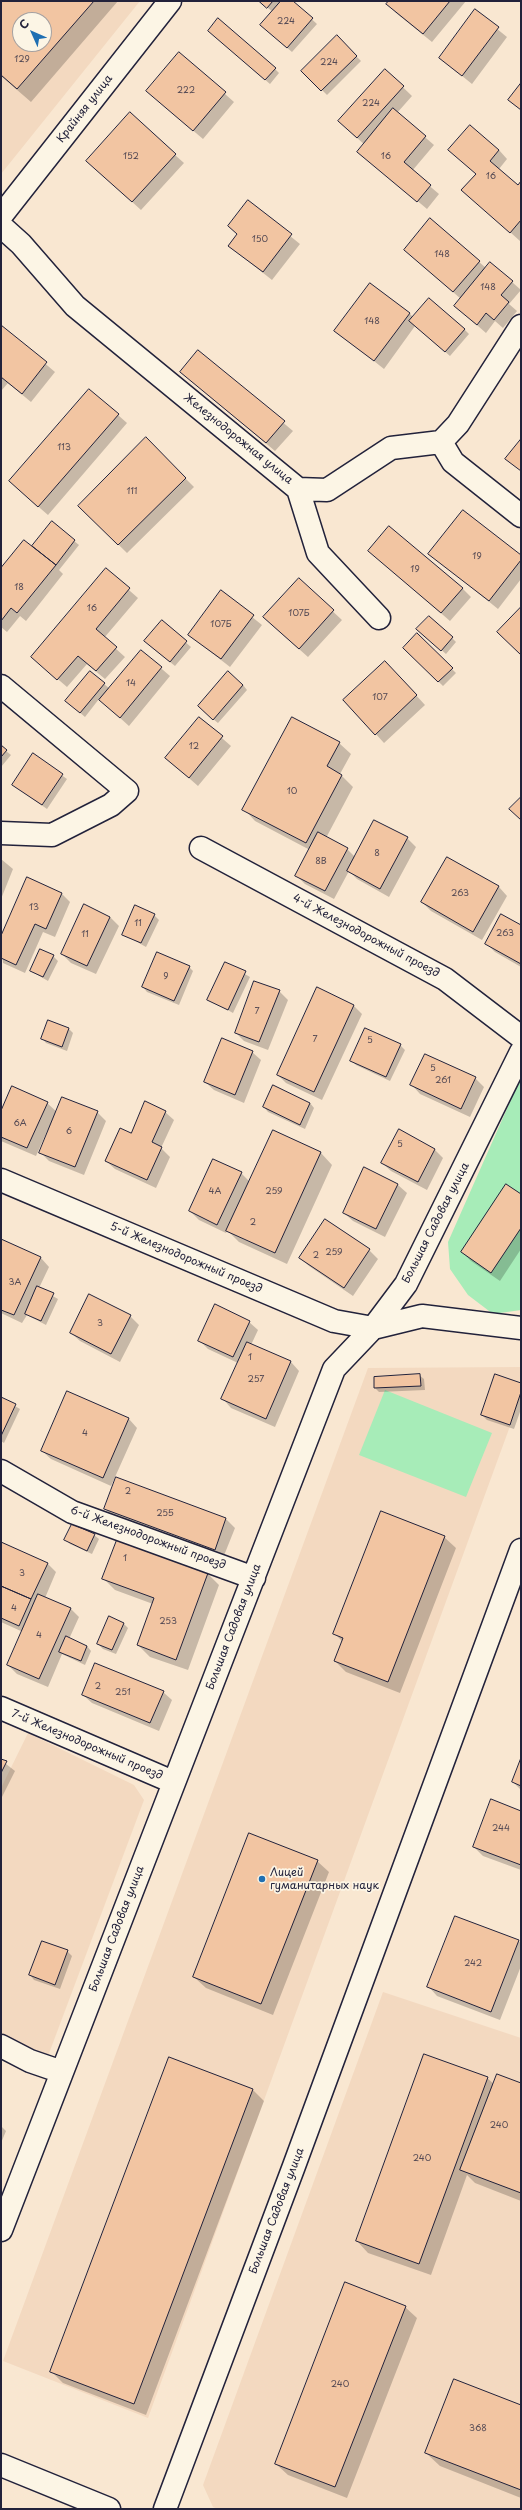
<!DOCTYPE html>
<meta charset="utf-8">
<style>
body{margin:0}
#map{position:relative;width:522px;height:2510px;overflow:hidden;background:#f9e7d1;font-family:"Playpen Sans",sans-serif}
canvas{display:block}
.frame{position:absolute;inset:0;border:2px solid #22223b;pointer-events:none}
.north{position:absolute;left:12px;top:12px;width:40px;height:40px;box-sizing:border-box;background:#fcf5e5;border:1px solid #a5a1a1;border-radius:50%;rotate:315deg;font-size:11px;font-weight:700;line-height:16px;text-align:center;color:#22223b}
.north::after{content:'';display:block;margin:auto;width:14px;height:18px;background:#1f6fb2;clip-path:polygon(50% 0,100% 100%,50% 72%,0 100%)}
</style>
<div id="map">
<canvas width="522" height="2510"></canvas>
<div class="frame"></div>
<div class="north">С</div>
</div>
<script>
const context = document.querySelector('canvas').getContext('2d');
context.lineJoin = 'round';
function fillPath(path, color) {
  context.fillStyle = color;
  context.fill(path, 'evenodd');
}
function trace(path, color, width, dash) {
  context.strokeStyle = color;
  context.lineWidth = width;
  context.lineCap = dash ? 'butt' : 'round';
  context.setLineDash(dash || []);
  context.stroke(path);
}
function label(font, color, halo, rows, align = 'center') {
  context.font = font + ' "Playpen Sans",sans-serif';
  context.lineWidth = 3.5;
  context.setLineDash([]);
  context.textBaseline = 'middle';
  context.strokeStyle = halo;
  context.fillStyle = color;
  for (const [text, x, y, turn = 0] of rows) {
    context.save();
    context.translate(x, y);
    context.rotate((+turn || 0) * Math.PI / 180);
    context.textAlign = isNaN(turn) ? turn : align;
    if (halo) context.strokeText(text, 0, 0);
    context.fillText(text, 0, 0);
    context.restore();
  }
}
const built = new Path2D(`
 M1,1H140L1,174ZM20,20H44V44H20Z
 M521,1367V1396L148,2418L3,2361L368,1368Z
 M28,1733L134,1785L144,1800L48,2056L1,2035V1788Z
 M383,1992L521,2038V2509H218L213,2507L203,2485Z`);
const green = new Path2D(`
 M521,1077V1310L493,1314L468,1295L450,1269L448,1242Z
 M385,1390L492,1433L466,1497L359,1455Z`);
const shadow = new Path2D(`
 M1,1H118L31,102L1,76ZM20,20H44V44H20Z
 M259,1H292L317,24L292,52L266,30L273,12Z
 M390,1H466L432,42L396,13L388,4Z
 M475,11L507,37L472,84L440,58Z
 M213,35L275,69L279,73L270,84Z
 M337,37L361,61L327,95L303,71Z
 M179,53L234,102L203,139L156,99Z
 M385,70L412,96L397,113L434,145L412,171L439,194L427,209L359,152L365,145L348,130Z
 M499,150L507,159L499,169L518,186L521,183L520,241L463,190Z
 M175,155L184,163L141,210L96,169Z
 M248,202L300,244L272,280L229,246L238,235L229,226Z
 M430,219L486,268L512,282L521,290L509,304L517,311L503,328L495,321L486,333L455,306L461,299L414,258Z
 M409,313L413,317L464,329L469,334L450,356L415,326L384,369L336,331Z
 M1,326L55,372L31,402L8,383L1,391Z
 M198,351L293,431L275,451L181,372Z
 M118,415L127,423L48,515L19,490Z
 M146,439L194,487L127,553L79,506Z
 M52,523L79,545L59,570L63,574L26,621L20,616L7,632L1,627V570L32,548Z
 M369,551L462,588L471,597L450,621Z
 M430,554L521,556V579L498,609Z
 M106,570L138,598L104,638L125,657L105,679L87,664L67,687L32,657Z
 M299,580L342,620L308,657L273,626Z
 M221,592L262,625L230,667L189,635Z
 M162,622L191,647L175,666L150,646Z
 M422,633L452,638L456,642L446,654Z
 M417,635L456,673L443,686L404,648Z
 M141,651L170,676L129,726L99,699L85,717L71,705L90,672L110,689Z
 M394,671L425,705L384,743L345,700Z
 M243,685L247,690L218,723L203,711Z
 M199,718L231,746L198,786L166,758Z
 M339,743L351,754L340,774L353,787L326,838L347,849L355,857L407,838L416,847L389,897L357,879L349,871L334,899L305,884L296,875L310,850L255,821L244,809Z
 M1,747L11,755L1,767Z
 M33,755L67,779L47,809L13,785Z
 M447,858L499,887L507,896L482,940L431,911L422,902Z
 M1,859L13,869L1,899Z
 M62,894L70,902L55,937L43,932L25,973L3,963L1,939Z
 M84,905L110,917L119,926L96,974L71,963L62,954Z
 M154,915L159,920L146,947L123,934Z
 M521,926V967L495,952L486,943Z
 M53,956L58,961L48,981L31,971Z
 M226,963L250,977L233,1013L208,999Z
 M189,967L193,971L179,1005L147,992L143,987Z
 M279,991L288,1000L268,1050L244,1041L236,1033Z
 M353,1005L362,1014L322,1100L286,1083L278,1075Z
 M69,1029L73,1033L67,1051L46,1043L42,1038Z
 M400,1045L405,1050L390,1081L356,1065L351,1060Z
 M252,1052L261,1060L244,1103L214,1090L205,1082Z
 M475,1078L484,1087L470,1117L420,1094L412,1085Z
 M47,1103L57,1112H97L106,1121L84,1175L49,1161L41,1153L48,1129L36,1156L1,1141V1113Z
 M310,1103L314,1108L305,1129L268,1112L264,1107Z
 M165,1112L174,1120L161,1148L170,1157L156,1188L115,1169L106,1161L131,1134Z
 M273,1131L321,1153L332,1165L287,1264L239,1242L227,1230L226,1233L199,1220L190,1211L241,1173L250,1182Z
 M435,1150L443,1158L427,1190L391,1171L382,1163Z
 M365,1169L398,1185L407,1193L385,1237L353,1221L344,1213Z
 M521,1195V1249L500,1281L471,1261L462,1252Z
 M1,1240L41,1258L49,1267L39,1288L58,1299L46,1325L27,1315L22,1323L1,1313Z
 M369,1250L378,1259L353,1296L309,1266L300,1258Z
 M130,1316L139,1325L120,1362L80,1341L71,1333Z
 M249,1322L258,1330L251,1345L291,1362L299,1371L275,1427L231,1408L223,1399L238,1363L208,1349L199,1340Z
 M419,1375L424,1379L425,1390L379,1392L375,1388Z
 M521,1384V1409L514,1429L487,1420L482,1415Z
 M1,1398L20,1409L4,1443L1,1441Z
 M129,1419L137,1428L111,1486L51,1459L42,1451Z
 M117,1479L226,1519L235,1528L223,1558L114,1517L105,1509Z
 M94,1535L99,1539L92,1554L70,1544L66,1540Z
 M444,1537L456,1548L400,1693L346,1672L335,1661L343,1642L335,1634Z
 M1,1543L47,1563L56,1572L45,1598L70,1608L79,1617L69,1639L87,1646L91,1651L85,1665L62,1654L48,1687L17,1674L8,1665L23,1632L1,1622Z
 M208,1574L219,1585L188,1670L150,1657L138,1645L153,1604L115,1590L104,1579Z
 M123,1623L128,1628L116,1654L103,1649L98,1644Z
 M163,1692L172,1700L159,1731L92,1703L83,1695Z
 M1,1760L15,1771L1,1799Z
 M521,1761V1790L513,1782Z
 M521,1812V1870L483,1856L474,1847Z
 M317,1861L329,1872L273,2015L206,1988L194,1977Z
 M519,1941L521,1944V1966L500,2020L437,1996L429,1987Z
 M67,1951L72,1956L60,1989L34,1980L30,1975Z
 M487,2078L494,2084H521V2201L475,2183L467,2175L431,2275L368,2253L357,2241Z
 M253,2090L264,2101L146,2415L63,2383L52,2372Z
 M1,2126L6,2131L1,2143Z
 M405,2307L417,2318L347,2498L288,2475L276,2464Z
 M521,2406V2498L440,2466L426,2453Z`);
const building = new Path2D(`
 M1,1H94L17,89L1,75ZM20,20H44V44H20Z
 M259,1H273L267,8Z
 M281,1H293L313,18L287,48L260,25Z
 M389,1H450L423,34L386,4Z
 M475,9L499,27L462,76L439,58Z
 M218,18L276,68L265,80L208,31Z
 M337,35L357,56L321,91L301,71Z
 M179,52L226,92L193,131L146,91Z
 M385,69L404,86L357,138L338,121Z
 M521,83V110L508,100Z
 M393,108L426,136L404,162L431,185L417,202L357,152Z
 M130,112L176,154L132,202L86,161Z
 M470,125L499,150L490,161L518,185L521,181V220L510,233L461,190L476,174L448,150Z
 M248,200L292,234L263,272L228,246L237,234L228,226Z
 M430,218L480,261L453,292L404,250Z
 M490,262L513,281L501,295L509,302L494,320L486,313L477,325L454,306Z
 M370,283L410,313L374,361L334,331Z
 M429,298L465,329L445,352L409,321Z
 M1,325L47,362L22,394L1,377Z
 M198,350L285,421L266,443L180,372Z
 M89,389L119,414L38,507L9,481Z
 M146,437L186,478L118,545L78,506Z
 M521,439V471L505,459Z
 M463,510L521,555V560L489,601L428,554Z
 M52,521L75,540L56,565L32,546Z
 M389,526L463,588L441,613L368,551Z
 M24,540L56,565L17,613L11,608L1,621V568Z
 M106,568L130,588L96,629L117,647L96,671L78,656L57,680L31,657Z
 M299,578L334,610L299,649L263,617Z
 M221,590L254,615L221,659L188,635Z
 M521,607V655L497,632Z
 M429,616L453,637L441,651L416,629Z
 M162,620L187,641L170,662L144,641Z
 M417,633L453,668L438,682L403,648Z
 M141,650L162,667L120,718L99,700Z
 M385,661L417,695L375,735L343,700Z
 M90,671L105,683L80,713L65,701Z
 M228,671L243,685L213,720L198,706Z
 M199,717L223,736L189,778L165,758Z
 M292,717L340,742L327,766L342,775L306,843L242,810Z
 M1,745L7,750L1,757Z
 M33,753L63,774L42,805L12,785Z
 M521,797V820L509,809Z
 M374,820L408,837L380,889L347,871Z
 M318,832L348,848L325,891L295,876Z
 M447,857L499,886L473,932L421,902Z
 M27,877L62,893L46,929L35,924L16,965L1,958V936Z
 M84,904L110,917L87,966L61,954Z
 M135,905L155,914L141,943L122,935Z
 M501,914L521,925V964L485,944Z
 M40,949L54,955L43,977L30,971Z
 M157,952L190,966L174,1001L142,987Z
 M225,962L246,971L228,1010L207,1000Z
 M254,981L280,990L259,1042L235,1033Z
 M317,987L354,1005L314,1092L277,1075Z
 M48,1020L69,1028L62,1047L41,1039Z
 M365,1028L401,1044L386,1077L350,1061Z
 M222,1038L253,1051L235,1095L204,1082Z
 M425,1054L476,1077L461,1109L410,1085Z
 M273,1085L310,1103L300,1125L263,1107Z
 M12,1086L48,1102L27,1148L1,1137V1111Z
 M62,1097L98,1111L75,1167L39,1153Z
 M145,1101L166,1111L152,1142L162,1147L147,1180L105,1161L120,1128L131,1133Z
 M399,1129L435,1149L418,1182L381,1163Z
 M273,1130L321,1152L275,1253L226,1231Z
 M213,1159L242,1172L217,1225L189,1211Z
 M364,1167L398,1184L376,1229L343,1213Z
 M506,1184L521,1194V1228L491,1273L461,1252Z
 M325,1219L370,1249L344,1288L299,1258Z
 M1,1239L41,1257L14,1315L1,1310Z
 M37,1286L54,1293L41,1321L25,1314Z
 M89,1294L131,1315L111,1354L70,1333Z
 M215,1304L250,1321L233,1357L198,1341Z
 M247,1342L291,1361L266,1419L221,1399Z
 M420,1374L421,1386L374,1388V1377Z
 M495,1374L521,1383V1392L510,1425L481,1415Z
 M67,1391L129,1418L103,1478L41,1451Z
 M1,1397L16,1404L1,1436Z
 M116,1477L226,1518L215,1550L104,1509Z
 M381,1511L445,1536L388,1682L334,1661L343,1638L333,1634Z
 M72,1524L95,1534L87,1551L64,1540Z
 M117,1540L208,1573L176,1660L137,1645L154,1598L102,1579Z
 M1,1542L48,1563L31,1599L1,1586Z
 M1,1586L31,1599L19,1626L1,1618Z
 M38,1594L71,1608L39,1679L7,1665Z
 M109,1616L124,1623L112,1650L97,1644Z
 M66,1636L87,1646L81,1661L59,1652Z
 M95,1663L164,1691L150,1723L82,1695Z
 M521,1758V1786L512,1782Z
 M1,1759L7,1761L1,1773Z
 M491,1799L521,1811V1865L473,1847Z
 M249,1833L318,1860L261,2004L193,1977Z
 M455,1916L519,1940L491,2012L427,1987Z
 M42,1941L68,1950L55,1985L29,1975Z
 M424,2054L488,2077L419,2264L356,2241Z
 M169,2057L253,2089L134,2404L50,2372Z
 M497,2074L521,2083V2193L460,2170Z
 M345,2282L406,2306L335,2487L275,2464Z
 M454,2379L521,2405V2490L425,2453Z`);
const minor = new Path2D(`
 M1,216L170,1
 M1,226L21,244L75,306L298,489L327,490L391,448L441,442L453,462L521,516
 M441,442L458,424L521,326
 M298,489L318,553L379,618
 M1,686L127,791L111,805L52,835L1,833
 M201,848L445,979L521,1037
 M1,1180L334,1321L373,1328L422,1316L521,1328
 M1,1471L72,1512L254,1578
 M1,1708L173,1782
 M1,2046L30,2061L62,2072
 M1,2230L334,1369L373,1328L406,1284L521,1052
 M165,2509L294,2166L521,1550`);
const major = new Path2D(`
 M1,2465L109,2509`);
const markers = [
 [262,1879,4,"#1f6fb2"]
];
const numberNames = [
 ["224",286,22],
 ["129",22,60],
 ["224",329,63],
 ["222",186,91],
 ["224",371,104],
 ["152",131,157],
 ["16",386,157],
 ["16",491,177],
 ["150",260,240],
 ["148",442,255],
 ["148",488,288],
 ["148",372,322],
 ["113",64,448],
 ["111",132,492],
 ["19",477,557],
 ["19",415,570],
 ["18",19,588],
 ["16",92,609],
 ["107Б",299,614],
 ["107Б",221,625],
 ["14",131,684],
 ["107",380,698],
 ["12",194,747],
 ["10",292,792],
 ["8",377,854],
 ["8В",321,862],
 ["263",460,894],
 ["13",34,908],
 ["11",138,924],
 ["263",505,934],
 ["11",85,935],
 ["9",166,977],
 ["7",257,1012],
 ["7",315,1040],
 ["5",370,1041],
 ["5",433,1069],
 ["261",443,1081],
 ["6А",20,1124],
 ["6",69,1132],
 ["5",400,1145],
 ["4А",215,1192],
 ["259",274,1192],
 ["2",253,1223],
 ["259",334,1253],
 ["2",316,1256],
 ["3А",15,1283],
 ["3",100,1324],
 ["1",250,1358],
 ["257",256,1380],
 ["4",85,1434],
 ["2",128,1492],
 ["255",165,1514],
 ["1",125,1559],
 ["3",22,1574],
 ["4",14,1609],
 ["253",168,1622],
 ["4",39,1636],
 ["2",98,1687],
 ["251",123,1693],
 ["244",501,1829],
 ["242",473,1964],
 ["240",499,2126],
 ["240",422,2159],
 ["240",340,2385],
 ["368",478,2429]
];
const streetNames = [
 ["Крайняя улица",85,109,-52],
 ["Железнодорожная улица",238,439,39],
 ["4-й Железнодорожный проезд",366,936,28],
 ["Большая Садовая улица",436,1223,-63],
 ["5-й Железнодорожный проезд",186,1258,23],
 ["6-й Железнодорожный проезд",148,1538,20],
 ["Большая Садовая улица",234,1627,-69],
 ["7-й Железнодорожный проезд",87,1745,23],
 ["Большая Садовая улица",117,1929,-69],
 ["Большая Садовая улица",277,2211,-69]
];
const poiNames = [
 ["Лицей",270,1873],
 ["гуманитарных наук",270,1886]
];
fillPath(built, '#f3d9c0');
fillPath(green, '#a7ecb8');
fillPath(shadow, '#0003');
fillPath(building, '#f2c5a2');
trace(building, '#22223b', 1);
trace(minor, '#22223b', 25);
trace(major, '#22223b', 25);
trace(minor, '#fcf5e5', 22);
trace(major, '#fcf5e5', 22);
for (const [x, y, r, color] of markers) {
  const dot = new Path2D();
  dot.arc(x, y, r, 0, 2 * Math.PI);
  context.fillStyle = color;
  context.fill(dot);
  trace(dot, '#fcf5e5', 1.5);
}
label('9px', '#564b55', null, numberNames);
label('11px', '#22223b', '#fcf5e5', streetNames);
label('11px', '#22223b', '#fcf5e5', poiNames, 'left');
</script>
